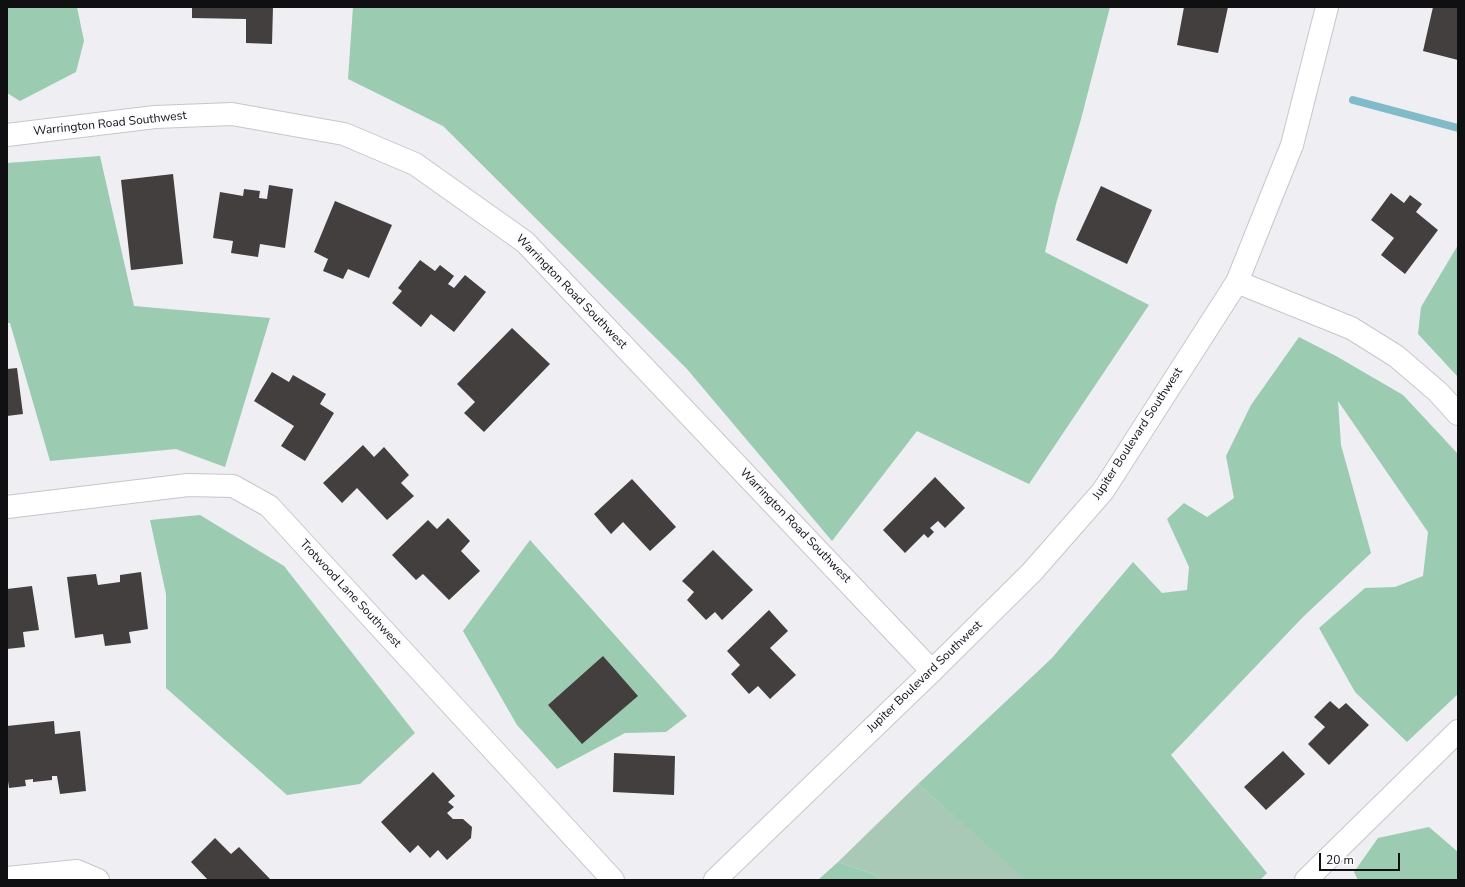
<!DOCTYPE html>
<style>
body{margin:0}
#map{position:relative;width:1465px;height:887px;overflow:hidden;background:#efeef2;font-family:"Nunito Sans",sans-serif}
canvas{display:block}
.frame{position:absolute;inset:0;border:8px solid #100f11;pointer-events:none}
.scale{position:absolute;left:1319px;top:853px;width:81px;height:18px;box-sizing:border-box;border:2px solid #100f11;border-top:0;padding-left:5px;font-size:12px;line-height:14px;white-space:nowrap;color:#100f11;-webkit-text-stroke:3px #fcfbff;paint-order:stroke}
</style>
<div id="map">
<canvas width="1465" height="887"></canvas>
<div class="frame"></div>
<div class="scale">20 m</div>
</div>
<script>
const context = document.querySelector('canvas').getContext('2d');
context.lineJoin = 'round';
function fillPath(path, color) {
  context.fillStyle = color;
  context.fill(path, 'evenodd');
}
function trace(path, color, width, dash) {
  context.strokeStyle = color;
  context.lineWidth = width;
  context.lineCap = dash ? 'butt' : 'round';
  context.setLineDash(dash || []);
  context.stroke(path);
}
function label(font, color, halo, rows, align = 'center') {
  context.font = font + ' "Nunito Sans",sans-serif';
  context.lineWidth = 4;
  context.setLineDash([]);
  context.textBaseline = 'middle';
  context.strokeStyle = halo;
  context.fillStyle = color;
  for (const [text, x, y, turn = 0] of rows) {
    context.save();
    context.translate(x, y);
    context.rotate((+turn || 0) * Math.PI / 180);
    context.textAlign = isNaN(turn) ? turn : align;
    if (halo) context.strokeText(text, 0, 0);
    context.fillText(text, 0, 0);
    context.restore();
  }
}
const green = new Path2D(`
 M918,784L1026,879L880,880L876,875L838,862Z`);
const forest = new Path2D(`
 M7,7H77L84,41L76,72L20,101L7,93Z
 M353,7H1110L1080,123L1056,204L1045,252L1149,305L1029,484L917,431L832,541L687,369L443,126L348,79Z
 M100,156L134,306L270,318L225,467L176,449L50,461L10,323H7V163Z
 M1458,245V377L1418,334L1421,307Z
 M1299,337L1336,356L1403,395L1458,454V694L1407,742L1355,692L1319,628L1365,588L1395,587L1423,576L1428,532L1338,401L1341,445L1371,553L1303,617L1171,755L1267,873L1260,880H1026L918,784L1052,658L1133,562L1162,593L1187,590L1189,567L1167,519L1184,503L1207,517L1234,498L1226,456L1251,405Z
 M200,515L284,566L415,733L360,784L287,795L166,688V594L150,520Z
 M530,540L687,716L666,732L625,733L557,769L517,725L463,631Z
 M1429,827L1458,852V880H1358L1354,872L1378,838Z
 M838,862L876,875L880,880H818Z`);
const stream = new Path2D(`
 M1353,100L1458,128`);
const building = new Path2D(`
 M192,7H273L272,44L246,43V19L192,18Z
 M1184,7H1228L1218,53L1177,45Z
 M1433,7H1458V60L1423,51Z
 M173,174L183,264L131,270L121,180Z
 M269,185L293,189L285,248L260,244L258,257L231,253L233,241L213,238L220,192L243,196L244,189L260,191L259,198L267,199Z
 M1101,186L1152,210L1127,264L1076,240Z
 M1391,193L1404,203L1410,195L1422,204L1416,212L1438,230L1405,274L1381,255L1394,238L1371,220Z
 M335,201L392,225L369,278L348,269L343,279L323,271L328,259L314,252Z
 M420,260L435,271L440,265L454,276L448,284L454,288L465,275L486,292L454,332L431,314L421,327L392,303L402,291L398,288Z
 M512,328L550,364L484,432L464,413L475,402L457,384Z
 M17,368L23,414L7,416V369Z
 M272,372L289,382L293,375L326,394L320,404L334,413L305,461L281,446L294,426L254,401Z
 M363,445L374,457L384,447L409,475L401,483L414,496L387,520L357,488L342,503L323,483Z
 M935,477L965,508L945,528L938,521L930,528L934,532L928,538L924,534L905,553L883,530Z
 M632,479L676,527L650,551L623,522L611,534L594,514Z
 M448,518L470,541L461,551L480,571L449,600L423,574L416,580L392,555L428,520L437,529Z
 M713,550L753,590L722,620L715,612L706,620L687,600L694,592L682,581Z
 M141,572L148,629L129,632L131,643L105,646L103,634L75,638L67,577L96,574L98,585L120,582V575Z
 M32,586L39,630L23,632L25,647L7,649V589Z
 M769,610L788,631L770,648L796,675L770,699L758,686L749,694L731,674L740,665L727,651Z
 M603,656L638,696L582,744L548,705Z
 M1330,701L1339,709L1346,703L1369,725L1329,765L1308,744L1325,727L1314,717Z
 M54,721L55,734L80,731L86,791L60,794L57,776H52V780L33,782V779L25,780L26,786L9,788L7,774V726Z
 M1283,751L1305,774L1266,810L1244,787Z
 M614,753L675,756L674,795L613,792Z
 M433,772L455,796L448,802L454,807L447,813L453,819H463L472,827L471,838L447,860L438,850L430,858L418,845L410,853L381,822Z
 M215,838L231,854L239,847L271,880H208L191,862Z`);
const street = new Path2D(`
 M7,135L155,117L232,114L344,134L415,164L525,242L932,671
 M1237,282L1351,328L1396,356L1438,392L1458,414
 M7,507L188,485L233,486L269,506L613,880
 M7,878L77,871L98,880
 M1306,880L1458,731`);
const secondary = new Path2D(`
 M715,880L932,671L1032,572L1103,491L1237,282L1292,145L1327,7`);
const streetNames = [
 ["Warrington Road Southwest",110,124,-6],
 ["Warrington Road Southwest",571,292,46],
 ["Jupiter Boulevard Southwest",1138,434,-57],
 ["Warrington Road Southwest",795,526,46],
 ["Trotwood Lane Southwest",350,594,47],
 ["Jupiter Boulevard Southwest",925,677,-44]
];
fillPath(green, '#a7c9b6');
fillPath(forest, '#9bcbb0');
trace(stream, '#81bac8', 8);
fillPath(building, '#433f3e');
trace(street, '#c7c6ca', 24);
trace(secondary, '#c7c6ca', 24);
trace(street, '#fff', 22);
trace(secondary, '#fff', 22);
label('12px', '#100f11', '#fcfbff', streetNames);
</script>
